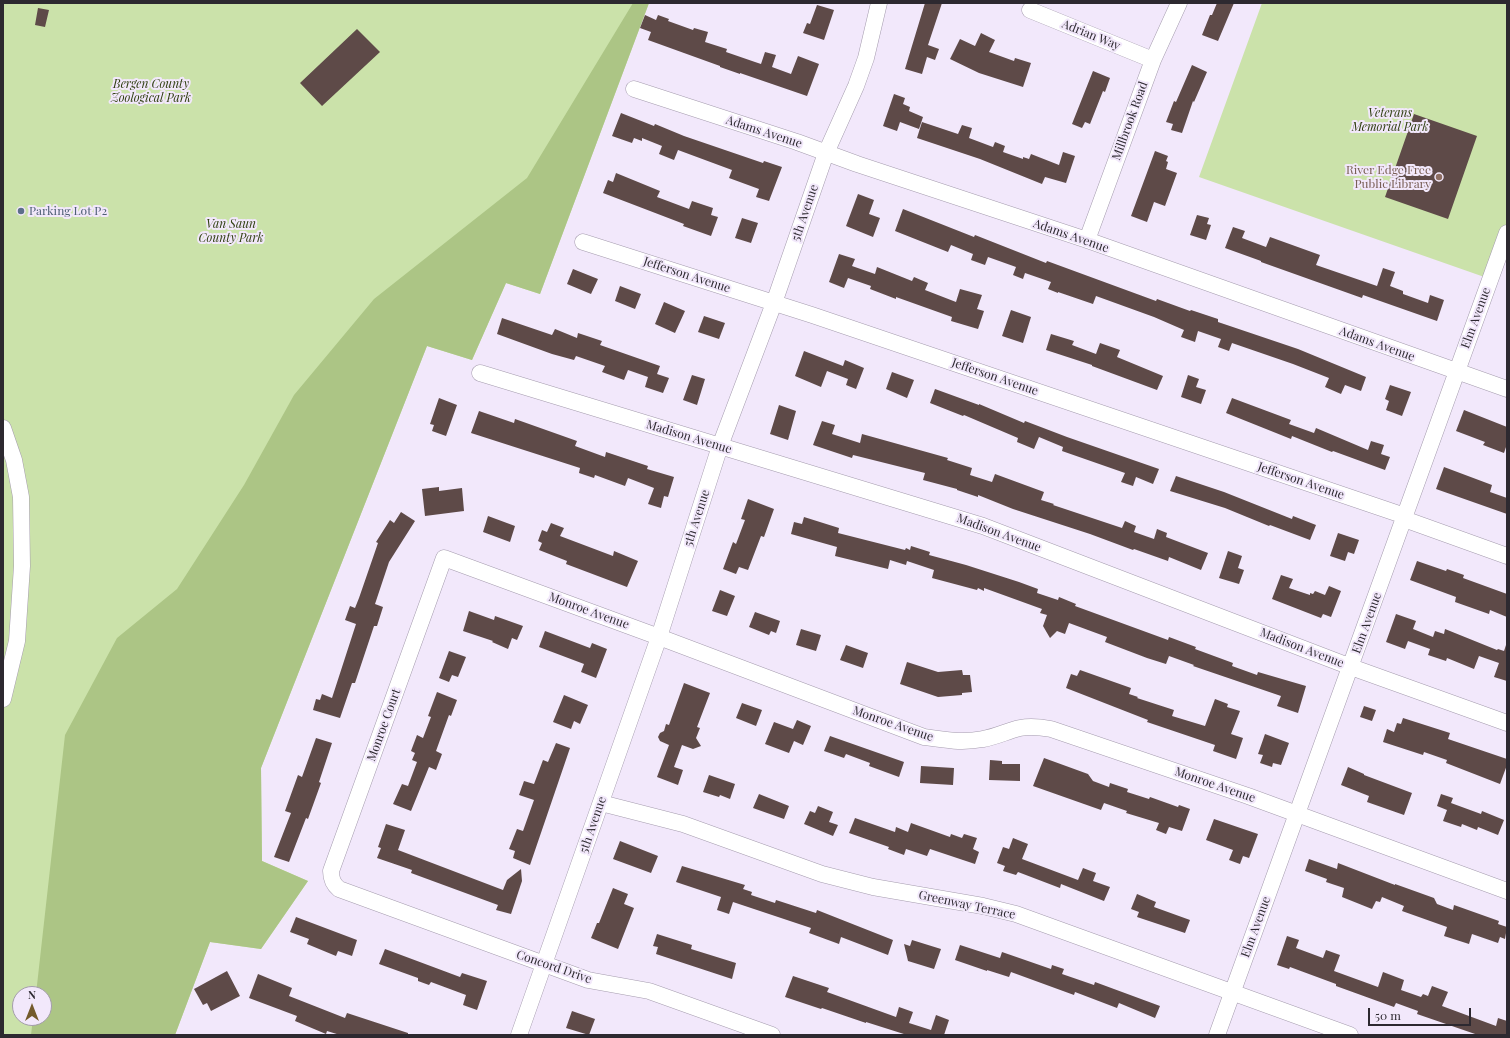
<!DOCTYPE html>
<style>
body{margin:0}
#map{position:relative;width:1510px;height:1038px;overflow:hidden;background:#f2e8fb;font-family:"Playfair Display",serif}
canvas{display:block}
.frame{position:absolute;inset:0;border:4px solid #2d2930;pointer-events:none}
.north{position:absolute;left:12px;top:986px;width:40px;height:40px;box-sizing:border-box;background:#f2e8fb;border:1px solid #a39caa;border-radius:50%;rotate:0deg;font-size:11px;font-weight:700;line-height:16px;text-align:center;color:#2d2930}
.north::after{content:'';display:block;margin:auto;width:14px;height:18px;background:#745b2c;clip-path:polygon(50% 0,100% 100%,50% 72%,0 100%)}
.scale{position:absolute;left:1368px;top:1008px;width:103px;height:18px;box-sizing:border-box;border:2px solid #2d2930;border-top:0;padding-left:5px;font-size:12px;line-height:14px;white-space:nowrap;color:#2d2930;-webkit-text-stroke:3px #f2e8fb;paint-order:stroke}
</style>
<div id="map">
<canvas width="1510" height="1038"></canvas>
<div class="frame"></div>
<div class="north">N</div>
<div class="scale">50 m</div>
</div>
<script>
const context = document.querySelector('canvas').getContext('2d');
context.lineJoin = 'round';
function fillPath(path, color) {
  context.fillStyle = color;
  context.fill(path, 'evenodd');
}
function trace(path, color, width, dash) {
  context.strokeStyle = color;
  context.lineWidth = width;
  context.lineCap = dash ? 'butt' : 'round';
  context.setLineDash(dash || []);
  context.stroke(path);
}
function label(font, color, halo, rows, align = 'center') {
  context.font = font + ' "Playfair Display",serif';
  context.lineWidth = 4;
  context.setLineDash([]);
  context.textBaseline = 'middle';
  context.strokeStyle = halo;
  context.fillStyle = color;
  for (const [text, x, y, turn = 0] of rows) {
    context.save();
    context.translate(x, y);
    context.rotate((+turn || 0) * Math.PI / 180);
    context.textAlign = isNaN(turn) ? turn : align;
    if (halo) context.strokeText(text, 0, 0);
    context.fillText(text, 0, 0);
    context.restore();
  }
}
const green = new Path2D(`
 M3,3H649L540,294L506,283L472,360L427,346L261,768L262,861L308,881L261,949L210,942L175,1035H3ZM20,994H44V1018H20Z
 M1262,3H1507V230L1490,279L1199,177Z`);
const forest = new Path2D(`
 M633,3H649L540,294L506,283L472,360L427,346L261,768L262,861L308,881L261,949L210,942L175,1035H31L33,1018H44V994H36L65,735L117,638L177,589L244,485L294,395L374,299L527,178Z`);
const building = new Path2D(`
 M925,3H942L928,45L939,49L935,60L927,57L922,74L905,69Z
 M1217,3H1234L1218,41L1202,35L1210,15H1212Z
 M817,5L834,10L824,40L803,33L807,23L810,24Z
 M38,8L49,10L45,27L35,25Z
 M645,15L656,20L658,15L669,19L668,21L693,30L694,28L708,32L705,42L727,49L726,52L755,62L761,64L765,52L776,55L772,67L791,74L798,56L819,64L807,96L740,73V74L720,67V66L648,40L651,32L640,28Z
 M357,29L380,52L322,106L300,83Z
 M981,33L995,40L989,52L1014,61L1015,58L1031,63L1023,87L979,73L950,59L960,39L975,46Z
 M1192,65L1207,72L1194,102L1193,101L1182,133L1171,130L1173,124L1166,122L1174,101L1176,102Z
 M1093,71L1110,78L1105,92L1103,91L1090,124L1085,122L1082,128L1072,124Z
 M894,94L905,98L903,104L910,107L909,111L923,117L919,129L900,122L897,131L883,126Z
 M621,113L654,126L655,124L684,136L763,163L764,161L782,167L769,201L756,197L759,189L729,178L732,170L678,150L674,160L659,154L662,146L642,138V141L634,138L632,143L612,136Z
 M1414,114L1477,136L1448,219L1385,197Z
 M922,122L958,134L962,125L972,128L969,138L993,147L995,142L1005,146L1003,152L1023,159V157L1029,159L1031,154L1059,165L1063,152L1075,156L1066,183L1045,177L1042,184L980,159L917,138Z
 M1155,151L1168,156L1166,161L1168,162L1166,169L1177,173L1165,206L1154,202L1147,222L1131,216Z
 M616,173L660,191L657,197L689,209L692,201L713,208L711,215L718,217L711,236L683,226L684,224L603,193L608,180L613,182Z
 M858,194L874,200L869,214L880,218L873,237L846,226Z
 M903,209L974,237L975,235L1046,263L1047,261L1156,301L1157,299L1190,311L1191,310L1218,319V322L1298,349L1366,377L1361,391L1345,385L1341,394L1325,387L1329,378L1293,364L1232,343L1229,351L1218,347L1221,339L1198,331L1195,342L1181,337L1184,330L1154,317L1096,296L1093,304L1058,292V293L1048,289L1051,282L1025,273L1023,279L1013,275L1016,267L988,257L985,265L971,260L973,254L951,245L948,252L895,231Z
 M1197,215L1209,218L1207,224L1211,225L1206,240L1190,235Z
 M742,218L758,223L751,243L735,238Z
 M1233,227L1245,231L1242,238L1266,247L1270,237L1320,255L1316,265L1377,286L1383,268L1395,272L1390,286L1403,291V294L1428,303L1430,295L1444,300L1437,321L1363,295L1362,298L1261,262V261L1225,248Z
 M839,254L855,259L852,266L875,274L877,267L912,281L914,277L928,283L925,290L956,302L960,289L982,295L977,309L984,311L978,329L951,321L952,317L896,297V299L870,289L871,286L848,278L844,288L829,282Z
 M573,269L598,279L591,294L567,284Z
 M620,286L641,294L635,309L615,301Z
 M664,302L685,311L675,333L655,324Z
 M1011,310L1031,317L1023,343L1002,336Z
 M704,316L725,323L719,339L698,332Z
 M502,318L552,335L555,329L577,338L578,333L602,341L600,345L660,366L657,374L669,378L663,393L645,387L648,377L628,370L624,380L602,372L605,366L576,356L574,360L552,354L497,334Z
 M1051,334L1074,341L1072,345L1096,354L1100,343L1120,350L1117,357L1163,376L1157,390L1092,366V365L1046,350Z
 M804,351L843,366L845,360L864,368L856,389L846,385L848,379L827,371L821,387L795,376Z
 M892,372L914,380L907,398L886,389Z
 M692,375L705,379L697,405L683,400Z
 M1188,375L1199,379L1196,387L1206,390L1201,404L1181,397Z
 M1390,385L1411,392L1402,416L1386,410L1389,401L1385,399Z
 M935,389L979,405V404L1024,423L1025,421L1067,437L1159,469L1153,484L1136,477L1133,486L1121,482L1125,473L1062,451L1063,447L1039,437L1034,449L1017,442L1018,438L964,415L963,416L930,403Z
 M439,398L457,405L446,436L432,431L434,425L430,424Z
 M1232,398L1291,420L1289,424L1314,433L1316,428L1368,450L1371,441L1384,445L1381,454L1390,457L1385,470L1333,451L1332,452L1292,436L1291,439L1226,413Z
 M779,405L796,411L788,440L770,434Z
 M1464,410L1507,427V444L1504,453L1483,445L1485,442L1456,431Z
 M479,411L514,423L515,419L577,441L575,446L605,457L606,452L648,466L647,469L674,477L668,497L664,496L661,508L648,504L654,488L628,478L625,486L595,475L594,478L579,473L580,468L471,433Z
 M822,421L835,425L832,434L860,443L862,434L948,458L947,460L972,468L970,475L992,482L995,474L1044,492L1041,500L1054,504L1053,505L1122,528L1125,521L1136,526L1134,532L1154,539L1157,529L1167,533L1166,537L1208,553L1201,570L1169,557L1168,561L1134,549L1133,550L1090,534L1013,509L978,495V497L957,490V489L923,480L925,473L853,455L852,458L813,445Z
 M1444,467L1492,485L1490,492L1507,498V514L1436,489Z
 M1176,476L1224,492L1292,519L1293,516L1316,525L1310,540L1270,525L1269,526L1225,508L1170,491Z
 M439,487V491L462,488L464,511L425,516L422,489Z
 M748,499L774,509L764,537L761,536L748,570L739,567L736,574L723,569L733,542L736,544L745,520L741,519Z
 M401,512L415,521L389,562L375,604L383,607L377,626H374L355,683H352L340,718L313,710L316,699L320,700L322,694L332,698L356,624L345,620L350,606L355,608L359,598L378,543L376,542L390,520L394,523Z
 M488,516L515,526L510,542L483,532Z
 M804,517L839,528L838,533L905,550L906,548L910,550L911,546L930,552L929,555L966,565L1019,582L1038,589L1037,593L1058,600L1059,597L1076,604L1075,606L1168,640L1169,637L1196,647L1195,649L1233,663L1232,666L1257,675L1258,672L1306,686L1298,713L1277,706L1281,696L1193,666L1194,665L1169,656L1166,664L1147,658L1105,642L1107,637L1069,623L1065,634L1057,631L1050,638L1043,626L1047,615L1040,613L1042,609L984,588V591L978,588L977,590L932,578L934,570L907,561L906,565L890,560L888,569L835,556L837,547L791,534L794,522L802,524Z
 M551,523L564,528L560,536L613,556L614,551L638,561L627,587L566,564L567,561L539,550L542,543L538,541L542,530L547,532Z
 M1338,533L1359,540L1354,554L1348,552L1345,561L1330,556Z
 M1228,551L1242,556L1238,568L1244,570L1239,584L1219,578Z
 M1417,561L1446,571L1447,569L1464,575L1463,578L1507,594V617L1490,610L1489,614L1455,602L1456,597L1410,580Z
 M1281,575L1293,579L1289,588L1310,595V593L1313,594L1315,591L1325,595L1329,586L1341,591L1331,617L1323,614L1321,618L1272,599Z
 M720,590L735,596L727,616L712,611Z
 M469,611L494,620L495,616L523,626L517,640L512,638L508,649L492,642L493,641L463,631Z
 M755,612L780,621L776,633L771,631L769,635L749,627Z
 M1396,614L1416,621L1413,629L1433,637L1435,631L1444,634L1445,629L1497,650L1498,649L1504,651L1506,645L1507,646V681L1494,677L1499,663L1479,656L1474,669L1447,658L1446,661L1428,655L1430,649L1408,641L1405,649L1386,642Z
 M801,629L821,635L816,651L796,645Z
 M545,631L590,648L592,643L607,649L596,678L581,672L584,664L539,647Z
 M846,645L868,653L863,668L840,660Z
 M449,651L466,657L458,677L452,675L449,682L439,678Z
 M907,662L938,672L962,670L963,675H970L972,692L962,693V695L938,697L900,684Z
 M1080,670L1131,688L1129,694L1138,697L1137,698L1174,710L1172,716L1205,726L1215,699L1228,704L1227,707L1240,711L1231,734L1243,738L1236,759L1213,751L1215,745L1147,722L1148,720L1066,688L1071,674L1077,676Z
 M684,683L710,693L697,727L700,728L696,738L701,746L693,749L682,745L674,767L683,770L678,785L657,777L669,745L660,741L658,737L660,733L664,731L666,724L669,725Z
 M437,692L457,700L451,716L449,715L436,751L442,754L436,770L429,767L411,811L393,804L402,784L408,786L417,762L412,760L415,753L411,751L417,735L423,738L431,717L428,716Z
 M564,695L588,705L580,724L574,721L571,729L553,722Z
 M742,703L762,710L756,726L736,718Z
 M1364,706L1376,710L1372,721L1360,717Z
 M1403,718L1450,733L1448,739L1507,759V765L1500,784L1446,763L1447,760L1424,752L1423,755L1383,742L1387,729L1394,732L1397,723L1401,724Z
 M797,720L811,726L803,745L794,741L789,753L765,744L774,722L793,729Z
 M1265,734L1289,743L1281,765L1273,763L1272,767L1260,763L1263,755L1258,754Z
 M830,736L904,762L899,777L869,766L870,763L846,754L844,758L824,751Z
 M316,738L332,743L319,782L321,783L308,819L306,818L289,862L274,857L291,813L285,811L298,775L302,777Z
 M556,743L570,748L530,865L513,858L515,851L509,849L517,829L523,831L534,800L519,795L524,781L534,784L543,760L548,762Z
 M1044,758L1088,774L1093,781L1109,787L1110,783L1128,789L1127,792L1149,799L1150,797L1178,807L1179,805L1190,809L1182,831L1169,827L1166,834L1156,830L1159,823L1126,813L1127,811L1104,803L1101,810L1033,786Z
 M990,760L1002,761V764H1020V781L989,780Z
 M921,766L954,768L953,785L920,783Z
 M1348,767L1364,774V775L1412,793L1404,815L1367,802L1369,796L1341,785Z
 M709,775L735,784L730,799L720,795L719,797L703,792Z
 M759,794L789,806L784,819L753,808Z
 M1441,794L1453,798L1451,803L1481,814L1482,811L1504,820L1498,835L1478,827L1477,830L1462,824L1461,827L1443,821L1447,810L1437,806Z
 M818,806L833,812L829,822L838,825L833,836L804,824L810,811L815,813Z
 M855,818L895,832L896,827L908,832L911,823L950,837L951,834L962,838L964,834L977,838L973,849L979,852L975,864L930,849L927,856L906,849L904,855L888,849L889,847L849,833Z
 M1214,819L1258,834L1249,858L1243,856L1240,864L1229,860L1233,850L1206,840Z
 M386,824L405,830L398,850L503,890L507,880L521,869L522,881L511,914L496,910L498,905L411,873L412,870L377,858L381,848L378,847Z
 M1013,838L1028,844L1022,859L1078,880L1083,868L1096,873L1093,881L1110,887L1104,901L1061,884L1060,888L1018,872L1016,875L1003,871L1005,866L997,863L1003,847L1009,849Z
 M620,841L658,856L651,873L613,859Z
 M1309,859L1337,869L1338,863L1395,885V884L1434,898L1437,904L1453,910L1454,905L1499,921L1498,924L1507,927L1505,939L1500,937L1498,943L1472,934L1469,944L1444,936L1447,927L1402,911L1404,906L1382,897L1380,902L1376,901L1372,909L1342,897L1344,888L1326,882L1327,879L1305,871Z
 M682,866L745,885L743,889L752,892L751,895L775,903L776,900L816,913L817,910L893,940L888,955L841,937L839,944L809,933L811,928L733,902L729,914L717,910L721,897L676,882Z
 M613,888L628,894L624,904L634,908L618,949L591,938L597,923H599Z
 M1137,894L1156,902L1154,907L1190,920L1185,933L1137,917L1139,912L1131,909Z
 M296,917L357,940L352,956L338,951L336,956L307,944L309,939L290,932Z
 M657,934L692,945L691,949L736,963L732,979L656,954L658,947L653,946Z
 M1287,936L1299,940L1296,948L1323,958L1326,950L1340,955L1334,971L1378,987L1383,972L1404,980L1401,990L1421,997L1423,994L1428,996L1432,986L1448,992L1442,1006L1496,1026L1498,1018L1507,1021V1035H1478L1417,1014L1418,1011L1396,1003L1394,1007L1336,986V984L1290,967L1289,969L1277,965Z
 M912,940L941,949L934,969L908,961L904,944L910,946Z
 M960,945L1000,958L1002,952L1051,969L1052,965L1064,969L1062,974L1094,985L1095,982L1160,1006L1155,1018L1119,1003L1117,1008L1075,992L1074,995L1011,972L1009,977L987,970V971L955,960Z
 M385,949L460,977L462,973L487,981L477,1010L463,1005L466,995L431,982L429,985L418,981V978L379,964Z
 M227,971L240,996L211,1011L207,1003L203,1005L194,989Z
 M258,974L292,988L289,996L345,1018L347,1013L408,1033V1035H340L327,1031L326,1034L295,1021L297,1016L249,998Z
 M793,976L829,988L827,992L896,1017L899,1007L913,1012L909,1023L931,1030L936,1015L949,1020L944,1035H907L866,1022V1023L822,1008L821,1009L785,997Z
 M572,1011L595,1019L589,1035L566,1028Z`);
const street = new Path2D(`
 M1030,10L1153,60
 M634,89L797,142L857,164L1087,240L1507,389
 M1087,240L1153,60L1179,3
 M583,242L812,315L1405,516
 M480,373L983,526L1351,667L1507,723
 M3,428L14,460L21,497L22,566L17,641L3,699
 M1404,519L1507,556
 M601,803L683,824L822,874L873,887L983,906L1016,914L1350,1035
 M519,1035L659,637L720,446L774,303L826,153L856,86L866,58L879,3
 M772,1035L649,991L588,980L339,889C333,884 331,879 331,871L444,558L659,637L924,737C944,740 963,743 983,739C996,737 1007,731 1020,728C1030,726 1040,727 1051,729L1248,796L1507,891
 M1217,1035L1507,233`);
const markers = [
 [1439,177,4,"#8d6e63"],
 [21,211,4,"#5c6f8a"]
];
const streetNames = [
 ["Adrian Way",1091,35,22],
 ["Millbrook Road",1130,121,-70],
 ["Adams Avenue",764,132,18],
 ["5th Avenue",805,213,-71],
 ["Adams Avenue",1071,236,19],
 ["Jefferson Avenue",687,275,18],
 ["Elm Avenue",1476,318,-70],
 ["Adams Avenue",1377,344,20],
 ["Jefferson Avenue",995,377,19],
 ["Madison Avenue",689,437,17],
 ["Jefferson Avenue",1301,481,19],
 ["5th Avenue",697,518,-72],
 ["Madison Avenue",999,533,20],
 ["Monroe Avenue",589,611,20],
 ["Elm Avenue",1367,623,-70],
 ["Madison Avenue",1302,648,21],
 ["Monroe Avenue",893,724,19],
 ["Monroe Court",384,725,-70],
 ["Monroe Avenue",1215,785,19],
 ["5th Avenue",593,825,-71],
 ["Greenway Terrace",967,905,12],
 ["Elm Avenue",1256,927,-70],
 ["Concord Drive",554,967,19]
];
const parkNames = [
 ["Bergen County",151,84],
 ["Zoological Park",151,98],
 ["Veterans",1390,113],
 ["Memorial Park",1390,127],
 ["Van Saun",231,224],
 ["County Park",231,238]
];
const educationNames = [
 ["River Edge Free",1431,170],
 ["Public Library",1431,184]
];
const serviceNames = [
 ["Parking Lot P2",29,211]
];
fillPath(green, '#cbe2aa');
fillPath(forest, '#acc585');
fillPath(building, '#5e4a48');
trace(street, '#a59cae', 17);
trace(street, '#fff', 16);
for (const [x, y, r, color] of markers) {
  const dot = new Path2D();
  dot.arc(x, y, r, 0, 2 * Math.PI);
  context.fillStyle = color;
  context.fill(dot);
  trace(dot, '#f2e8fb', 1.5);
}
label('12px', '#2d2930', '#f2e8fb', streetNames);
label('italic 12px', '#2f3f10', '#f2e8fb', parkNames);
label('12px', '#785e54', '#f2e8fb', educationNames, 'right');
label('12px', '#4e5e75', '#f2e8fb', serviceNames, 'left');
</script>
